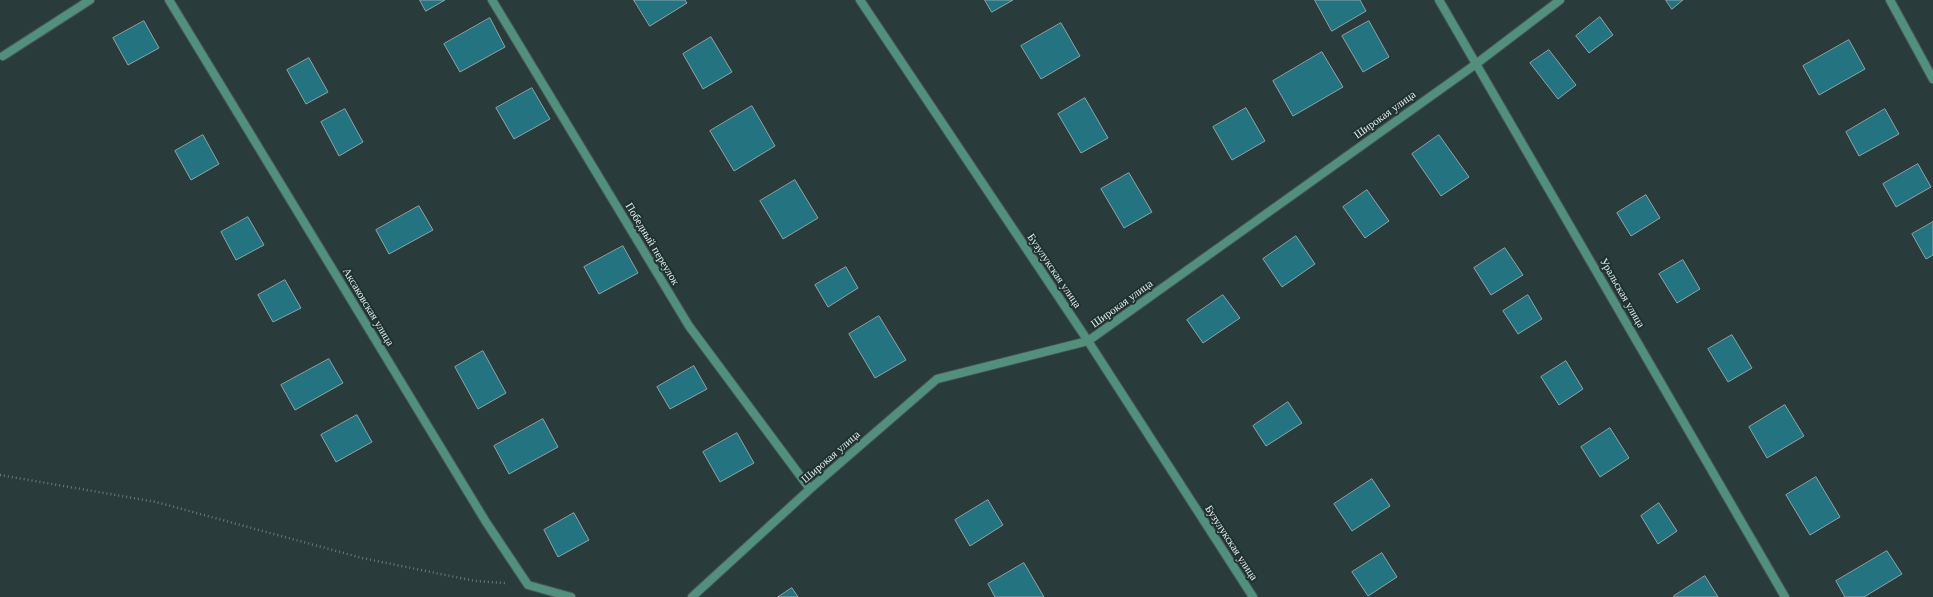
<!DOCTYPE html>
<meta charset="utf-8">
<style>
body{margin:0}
canvas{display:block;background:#293c3b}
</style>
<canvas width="1933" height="597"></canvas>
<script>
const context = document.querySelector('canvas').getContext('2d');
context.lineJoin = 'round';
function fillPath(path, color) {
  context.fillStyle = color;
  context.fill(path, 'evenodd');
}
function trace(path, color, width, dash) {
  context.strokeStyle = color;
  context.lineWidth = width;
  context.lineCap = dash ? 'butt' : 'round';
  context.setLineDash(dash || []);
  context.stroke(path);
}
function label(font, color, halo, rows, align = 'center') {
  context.font = font + ' "Libre Baskerville",serif';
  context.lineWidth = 4;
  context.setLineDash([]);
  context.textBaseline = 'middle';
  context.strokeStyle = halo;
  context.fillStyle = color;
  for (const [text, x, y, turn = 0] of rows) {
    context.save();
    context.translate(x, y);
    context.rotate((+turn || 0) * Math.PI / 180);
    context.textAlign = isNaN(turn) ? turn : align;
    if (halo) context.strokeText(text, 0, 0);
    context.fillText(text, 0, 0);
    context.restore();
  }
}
const building = new Path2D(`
 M420,0H445L426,11Z
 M634,0H685L687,3L650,26Z
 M985,0H1013L992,12Z
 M1315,0H1360L1366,11L1332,31Z
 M1666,0H1683L1672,9Z
 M1600,17L1613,35L1589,53L1576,36Z
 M490,18L505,47L460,72L444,44Z
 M144,21L159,48L128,65L113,38Z
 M1369,21L1389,57L1363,72L1342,36Z
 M1061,23L1080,56L1041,79L1021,46Z
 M711,37L732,72L703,89L683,54Z
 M1849,40L1865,69L1819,95L1803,66Z
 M1549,50L1576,85L1558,99L1530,63Z
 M1322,52L1343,87L1293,116L1273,81Z
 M309,58L328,92L306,104L287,70Z
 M532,88L550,119L514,139L496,108Z
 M1085,98L1108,138L1081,153L1058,114Z
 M752,106L775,146L734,171L710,131Z
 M1246,108L1265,141L1232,160L1213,127Z
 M345,109L363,142L339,156L321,122Z
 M1885,109L1899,134L1859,156L1846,132Z
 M203,135L219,164L191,180L175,151Z
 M1439,135L1469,177L1441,196L1412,154Z
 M1918,164L1931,187L1896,207L1883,184Z
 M1129,173L1152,212L1124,228L1101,189Z
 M795,180L818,218L783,239L760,201Z
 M1367,190L1389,221L1365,238L1343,207Z
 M1646,195L1660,218L1631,236L1617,213Z
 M419,206L433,230L389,254L376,230Z
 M248,217L264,245L236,260L221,232Z
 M1933,222V255L1926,259L1912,234Z
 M1296,236L1315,264L1282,287L1263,259Z
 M623,246L638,273L599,294L584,267Z
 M1505,248L1523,275L1491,295L1474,268Z
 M1683,260L1700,289L1677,303L1659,274Z
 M846,267L858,288L828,307L815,285Z
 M285,280L301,308L273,322L258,295Z
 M1223,295L1240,318L1203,343L1187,320Z
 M1528,295L1542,319L1518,334L1503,311Z
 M879,316L906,360L875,378L849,334Z
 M1732,335L1752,368L1728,382L1708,349Z
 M483,351L506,393L478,409L455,367Z
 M329,359L343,383L295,410L281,385Z
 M1566,361L1583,389L1559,405L1541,377Z
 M694,366L707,389L670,409L657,387Z
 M1288,402L1302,423L1266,446L1253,426Z
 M1785,405L1804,436L1767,458L1749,427Z
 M357,415L372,442L336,462L321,435Z
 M543,419L558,447L509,474L494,446Z
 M1610,428L1629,458L1600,477L1581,447Z
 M737,433L754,463L720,482L703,452Z
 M1816,477L1840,517L1810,535L1786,495Z
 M1372,479L1390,506L1352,531L1334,504Z
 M988,500L1003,525L970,546L955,520Z
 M1659,503L1677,531L1658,544L1641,516Z
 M574,513L589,540L558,557L544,530Z
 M1887,551L1902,574L1864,597H1845L1836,581Z
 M1382,553L1397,577L1368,596L1352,572Z
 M1024,563L1044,597H995L988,584Z
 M1705,576L1718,597H1674V596Z
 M792,588L798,597H778Z`);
const path = new Path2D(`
 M0,475L156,502L362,558L475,581L505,583`);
const minor = new Path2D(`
 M169,0L486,522L528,585L571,597
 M492,0L689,326L810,489
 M860,0L1088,341L1253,597
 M1439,0L1785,597
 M1890,0L1933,79
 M3,56L90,0
 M692,597L810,489L937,379L1088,341L1476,64L1560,0`);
const streetNames = [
 ["Широкая улица",1385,115,-36],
 ["Победный переулок",652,244,59],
 ["Бузулукская улица",1054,271,56],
 ["Уральская улица",1622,293,60],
 ["Широкая улица",1122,304,-36],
 ["Аксаковская улица",368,307,59],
 ["Широкая улица",831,457,-41],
 ["Бузулукская улица",1231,543,57]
];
fillPath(building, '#237480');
trace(building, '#8fa3a7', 1);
trace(minor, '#465857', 10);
trace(path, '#677877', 2.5, [1, 3]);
trace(minor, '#52907d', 8);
label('11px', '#dfebea', '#1f3230', streetNames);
</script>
